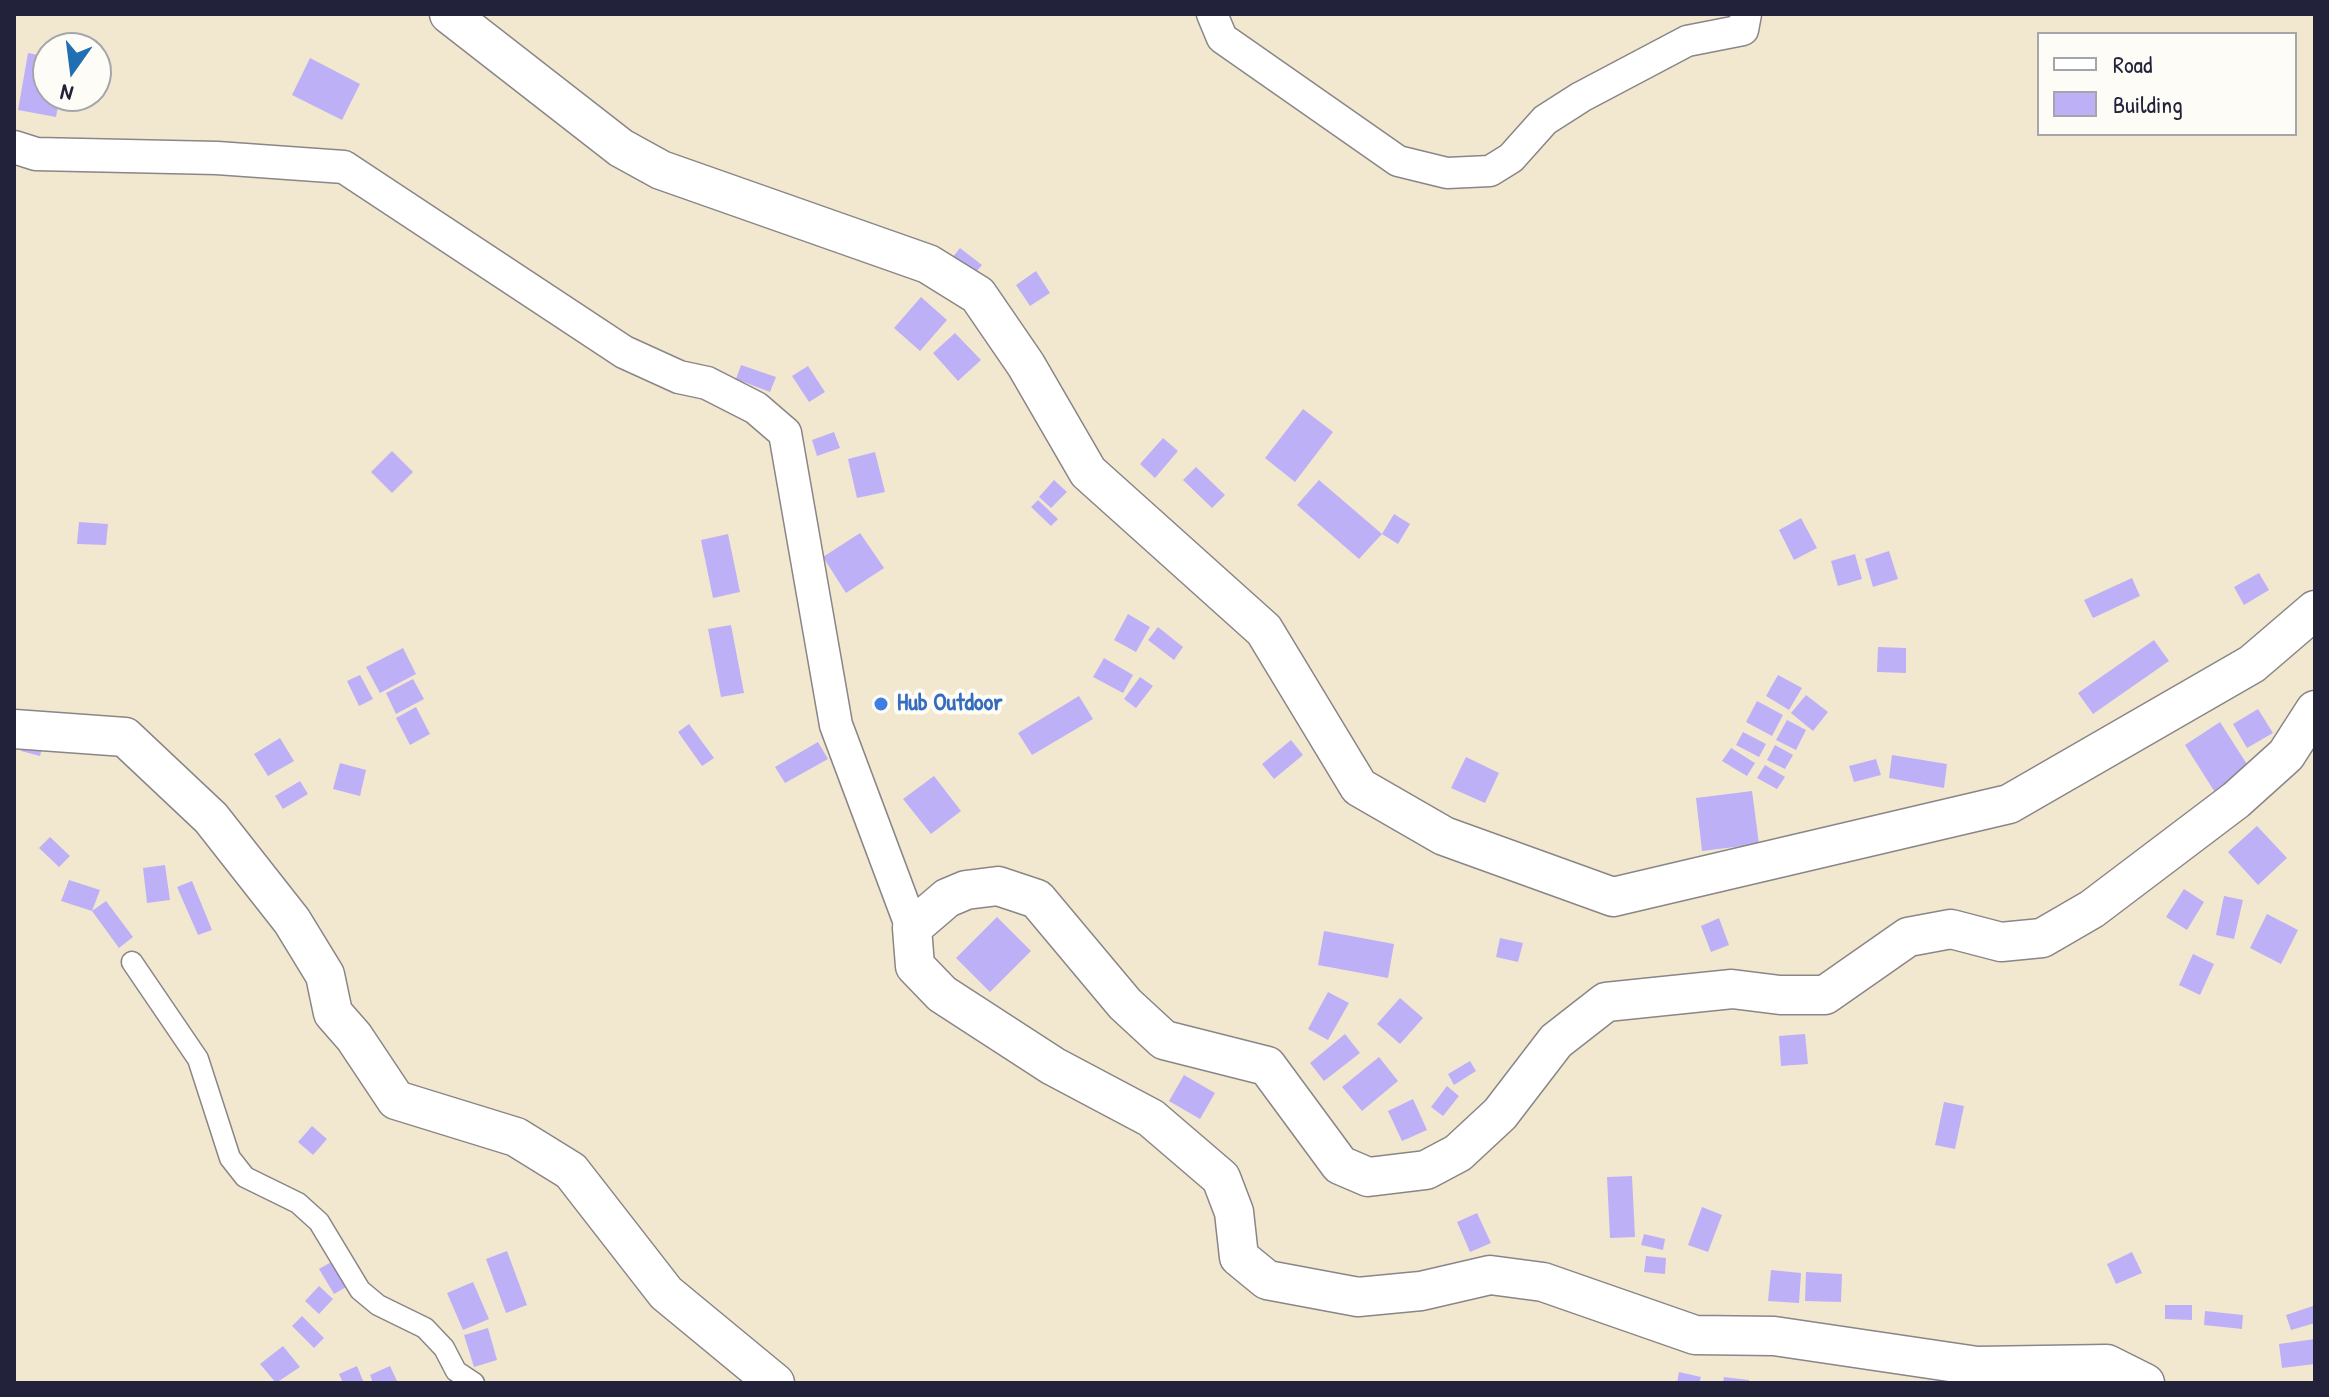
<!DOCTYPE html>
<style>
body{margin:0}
#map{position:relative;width:2329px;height:1397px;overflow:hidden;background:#f2e8d0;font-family:"Patrick Hand",sans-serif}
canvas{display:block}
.frame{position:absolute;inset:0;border:16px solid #22223b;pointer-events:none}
.legend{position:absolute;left:2037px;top:32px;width:260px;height:104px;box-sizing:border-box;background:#fdfcf7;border:2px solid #a5a5ac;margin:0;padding:10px 14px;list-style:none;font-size:24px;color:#22223b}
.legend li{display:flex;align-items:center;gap:16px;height:40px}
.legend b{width:40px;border:2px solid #a5a5ac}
.north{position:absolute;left:32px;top:32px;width:80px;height:80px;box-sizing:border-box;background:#fdfcf7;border:2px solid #a5a5ac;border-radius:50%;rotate:194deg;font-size:22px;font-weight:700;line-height:32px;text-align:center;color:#22223b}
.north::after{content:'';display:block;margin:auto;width:28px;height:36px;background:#1f6fb2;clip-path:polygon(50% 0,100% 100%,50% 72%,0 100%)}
</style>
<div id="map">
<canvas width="2329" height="1397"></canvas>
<div class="frame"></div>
<ul class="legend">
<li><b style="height:10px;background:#fff"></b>Road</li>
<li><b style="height:22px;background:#beb0f7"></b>Building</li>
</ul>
<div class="north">N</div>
</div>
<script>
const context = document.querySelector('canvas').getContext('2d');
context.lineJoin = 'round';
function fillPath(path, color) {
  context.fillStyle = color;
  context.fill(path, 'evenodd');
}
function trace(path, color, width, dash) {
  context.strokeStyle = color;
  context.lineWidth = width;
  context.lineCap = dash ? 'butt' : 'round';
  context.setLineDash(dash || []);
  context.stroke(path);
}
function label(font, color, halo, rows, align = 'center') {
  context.font = font + ' "Patrick Hand",sans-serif';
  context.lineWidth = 8;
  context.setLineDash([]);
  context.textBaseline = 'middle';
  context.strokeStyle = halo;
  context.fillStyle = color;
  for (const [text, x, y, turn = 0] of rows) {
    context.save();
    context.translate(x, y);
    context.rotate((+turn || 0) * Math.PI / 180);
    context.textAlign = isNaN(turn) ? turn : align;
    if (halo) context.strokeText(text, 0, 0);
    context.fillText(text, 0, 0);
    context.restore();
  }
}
const building = new Path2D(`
 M28,53L48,57V96H60L56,117L18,110Z
 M310,58L360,84L342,120L292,95Z
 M960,248L982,265L969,280L948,263Z
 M1036,271L1050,293L1030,306L1016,285Z
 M921,297L947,320L920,351L894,328Z
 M955,333L981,360L958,381L933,353Z
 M741,365L776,377L770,392L736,379Z
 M808,366L825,392L809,402L792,376Z
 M1303,409L1333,432L1295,482L1265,458Z
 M834,432L840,448L817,456L812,440Z
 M1163,438L1178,451L1155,478L1140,464Z
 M392,451L413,472L392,493L371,472Z
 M875,452L885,492L857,498L848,459Z
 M1196,467L1225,495L1212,508L1183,480Z
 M1054,480L1067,492L1051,508L1039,497Z
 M1319,480L1382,534L1359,559L1297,505Z
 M1038,500L1058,519L1051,526L1031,507Z
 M1394,514L1410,524L1398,544L1382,534Z
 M1801,518L1817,548L1794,560L1779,530Z
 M79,522L108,524L106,545L77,544Z
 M860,533L884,568L846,593L823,557Z
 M728,534L740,592L713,598L701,540Z
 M1889,551L1898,579L1873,587L1865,559Z
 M1855,554L1862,579L1838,586L1831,561Z
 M2259,573L2269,590L2244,605L2234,587Z
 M2132,578L2140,596L2093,618L2084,600Z
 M1128,614L1150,627L1136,652L1114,640Z
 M731,625L744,693L721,697L708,629Z
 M1158,627L1183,647L1174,660L1148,640Z
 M2154,640L2169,661L2093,714L2078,693Z
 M1878,647L1906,648V673L1877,672Z
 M403,648L416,674L380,693L366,667Z
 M1104,658L1133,675L1123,693L1093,677Z
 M360,675L373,699L359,706L347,681Z
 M1778,675L1802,688L1789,710L1766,696Z
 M1140,677L1153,686L1136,708L1124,699Z
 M413,679L424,699L396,714L386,693Z
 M1806,695L1828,712L1813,731L1791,713Z
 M1079,696L1093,719L1032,755L1018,733Z
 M1757,701L1783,715L1772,736L1746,722Z
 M416,707L430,734L410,745L396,718Z
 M2258,709L2273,733L2247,748L2233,724Z
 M1787,720L1806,730L1796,750L1776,740Z
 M2220,722L2252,772L2216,794L2185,745Z
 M689,724L714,758L702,766L678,732Z
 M1743,732L1766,744L1759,757L1736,745Z
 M25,735L44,740L40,756L21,751Z
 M280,738L294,761L268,776L254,754Z
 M1291,740L1303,755L1274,779L1262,764Z
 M818,742L828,759L785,783L775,767Z
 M1775,745L1793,755L1785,769L1767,760Z
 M1731,748L1755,763L1747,776L1722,761Z
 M1892,755L1947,764L1944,788L1889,778Z
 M1466,757L1499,773L1485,803L1451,788Z
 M1876,759L1881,775L1854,782L1849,766Z
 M340,763L366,770L360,796L333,789Z
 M1765,765L1785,777L1777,789L1757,778Z
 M934,776L961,811L931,834L903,799Z
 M300,781L308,794L283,809L275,796Z
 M1752,791L1759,844L1702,851L1696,798Z
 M2257,826L2287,858L2258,885L2228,852Z
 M50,837L70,856L59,867L39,848Z
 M165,865L170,900L147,903L143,868Z
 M69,880L100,890L92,911L61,901Z
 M192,881L212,930L198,935L177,887Z
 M2184,889L2204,902L2187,930L2166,917Z
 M2224,896L2243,900L2234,939L2216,935Z
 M106,901L133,937L119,948L92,911Z
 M2267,914L2298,930L2281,964L2250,948Z
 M997,917L1031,951L990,992L956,958Z
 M1719,918L1729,945L1711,952L1701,926Z
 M1324,931L1394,944L1388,978L1318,965Z
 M1500,938L1523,943L1518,962L1496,957Z
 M2193,954L2214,964L2200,995L2179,985Z
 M1328,992L1349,1003L1328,1040L1308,1029Z
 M1400,998L1423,1018L1400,1044L1377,1024Z
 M1345,1034L1360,1053L1324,1081L1310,1063Z
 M1805,1034L1808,1064L1781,1066L1779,1036Z
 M1379,1057L1398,1081L1362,1111L1342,1087Z
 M1470,1061L1476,1071L1454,1085L1448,1074Z
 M1184,1075L1215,1093L1200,1119L1169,1101Z
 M1447,1086L1459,1096L1443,1116L1431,1107Z
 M1413,1099L1427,1130L1402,1141L1388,1111Z
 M1944,1102L1964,1106L1955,1149L1935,1145Z
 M312,1126L327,1139L313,1155L298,1142Z
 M1632,1176L1635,1237L1610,1238L1607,1177Z
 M1702,1207L1722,1215L1708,1252L1688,1245Z
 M1477,1213L1491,1243L1470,1252L1457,1222Z
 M1644,1234L1665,1239L1663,1250L1641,1245Z
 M507,1251L527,1305L506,1313L486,1259Z
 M2132,1252L2142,1273L2116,1284L2107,1264Z
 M1646,1256L1666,1258L1665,1274L1644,1272Z
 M333,1261L348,1286L334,1294L319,1269Z
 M1771,1270L1801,1273L1799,1303L1768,1301Z
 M1806,1272L1842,1274L1841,1302L1805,1301Z
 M473,1282L489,1319L463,1330L447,1293Z
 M319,1286L333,1299L319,1314L305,1301Z
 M2165,1305H2192V1320L2165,1319Z
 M2313,1306L2315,1323L2291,1330L2286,1315Z
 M2205,1311L2243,1315L2242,1329L2204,1325Z
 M302,1316L324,1338L314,1348L292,1326Z
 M488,1328L497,1360L474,1367L464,1335Z
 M2315,1339V1364L2282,1368L2279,1344Z
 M283,1346L300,1367L276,1383L260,1364Z
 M357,1366L364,1383H343L339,1374Z
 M390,1366L398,1383H373L370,1375Z
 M1679,1372L1701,1377L1699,1383H1677Z
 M1724,1377L1749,1380V1383H1723Z`);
const street = new Path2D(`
 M132,962L198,1059L230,1158L245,1177L298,1203L319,1222L360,1290L378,1305L425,1328L444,1348L456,1371L474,1383`);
const secondary = new Path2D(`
 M1212,14L1222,38L1398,161L1447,173L1490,171L1511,158L1545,120L1581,97L1687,41L1743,30L1746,14`);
const primary = new Path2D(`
 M14,147L36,154L217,158L344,167L624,352L679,377L707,383L756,408L785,433L836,725L912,928`);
const highway = new Path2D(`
 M449,14L621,148L661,170L928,264L978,295L1026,365L1088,472L1264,630L1359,787L1444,836L1613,897L2009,804L2252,664L2315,610
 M14,729L125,737L211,818L292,921L325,975L333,1013L354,1037L396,1100L516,1137L571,1171L666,1293L775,1383
 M2145,1383L2107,1364L1977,1366L1774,1336L1695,1335L1543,1282L1490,1275L1421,1291L1358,1297L1267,1280L1239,1257L1234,1212L1221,1178L1151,1118L1053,1066L942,994L915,966L912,928L947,898L966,890L998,886L1037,899L1125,1004L1164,1040L1267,1066L1340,1165L1368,1177L1426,1170L1458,1153L1500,1114L1556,1041L1606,1002L1732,989L1780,995H1825L1908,937L1951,929L2001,942L2042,938L2092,909L2236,800L2286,755L2315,710`);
const markers = [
 [881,704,8,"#3f7fe0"]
];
const shopNames = [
 ["Hub Outdoor",897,704]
];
fillPath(building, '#beb0f7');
trace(street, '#8a8586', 23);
trace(secondary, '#8a8586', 33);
trace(primary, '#8a8586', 35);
trace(highway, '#8a8586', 41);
trace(street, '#fff', 20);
trace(secondary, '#fff', 30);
trace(primary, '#fff', 32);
trace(highway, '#fff', 38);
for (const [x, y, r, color] of markers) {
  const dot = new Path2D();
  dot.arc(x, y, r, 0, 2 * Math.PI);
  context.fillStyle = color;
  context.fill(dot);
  trace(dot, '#fdfcf7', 3);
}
label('bold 24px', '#366cbe', '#fdfcf7', shopNames, 'left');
</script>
